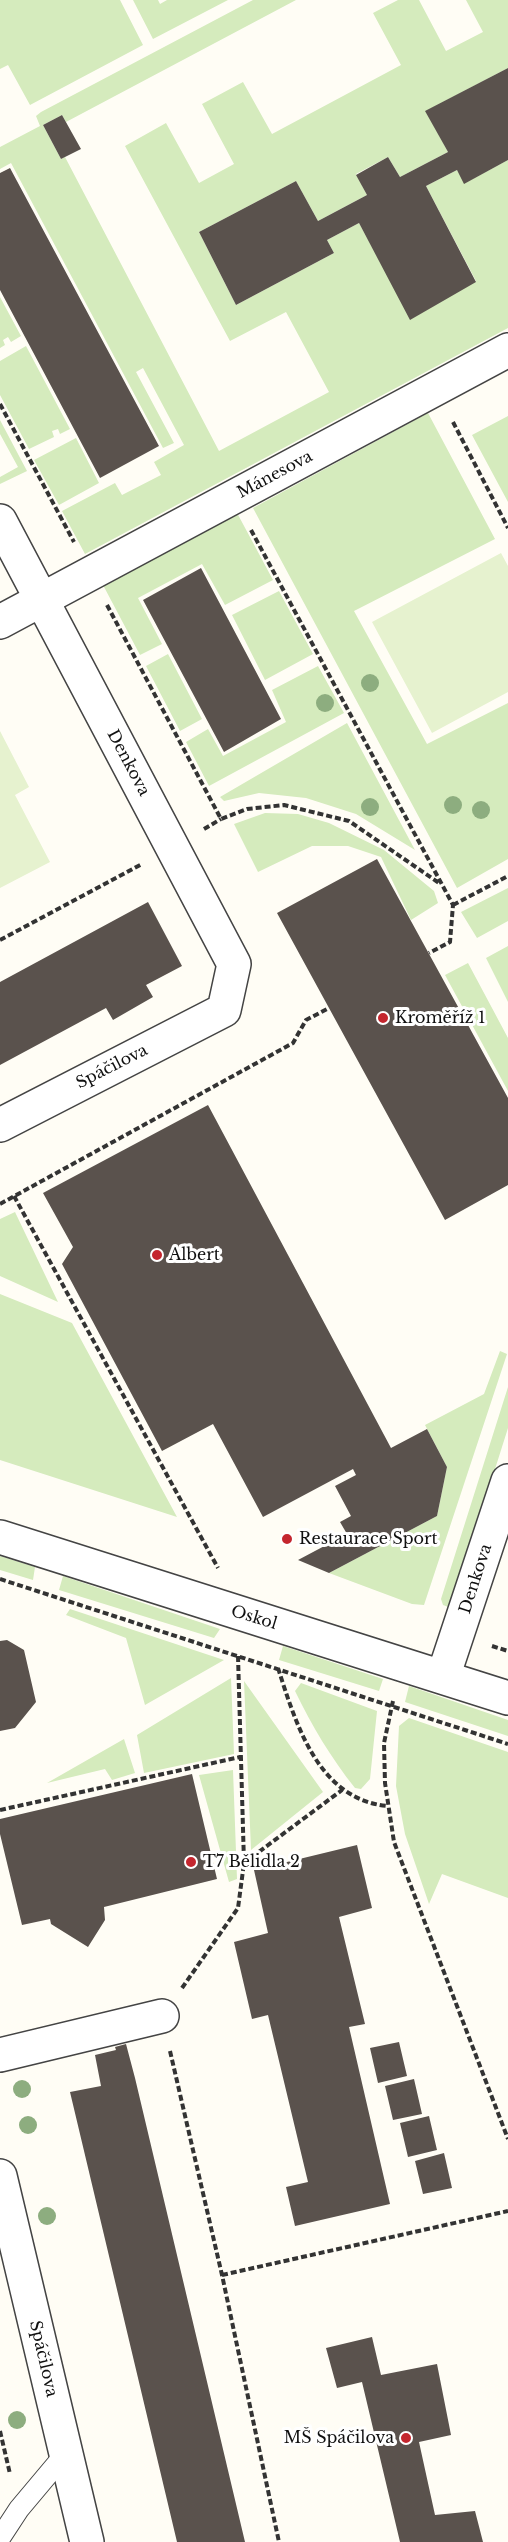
<!DOCTYPE html>
<meta charset="utf-8">
<style>
body{margin:0}
canvas{display:block;background:#fffdf5}
</style>
<canvas width="508" height="2542"></canvas>
<script>
const context = document.querySelector('canvas').getContext('2d');
context.lineJoin = 'round';
function fillPath(path, color) {
  context.fillStyle = color;
  context.fill(path, 'evenodd');
}
function trace(path, color, width, dash) {
  context.strokeStyle = color;
  context.lineWidth = width;
  context.lineCap = dash ? 'butt' : 'round';
  context.setLineDash(dash || []);
  context.stroke(path);
}
function label(font, color, halo, rows, align = 'center') {
  context.font = font + ' "Libre Baskerville",serif';
  context.lineWidth = 6;
  context.setLineDash([]);
  context.textBaseline = 'middle';
  context.strokeStyle = halo;
  context.fillStyle = color;
  for (const [text, x, y, turn = 0] of rows) {
    context.save();
    context.translate(x, y);
    context.rotate((+turn || 0) * Math.PI / 180);
    context.textAlign = isNaN(turn) ? turn : align;
    if (halo) context.strokeText(text, 0, 0);
    context.fillText(text, 0, 0);
    context.restore();
  }
}
const green = new Path2D(`
 M0,0H120L143,45L30,105L8,65L0,69Z
 M133,0H158L160,4L167,0H228L153,39Z
 M253,0H296L66,122L62,115L43,125L61,159L65,157L219,451L329,392L286,312L230,341L125,146L166,123L199,183L234,164L202,104L243,82L272,134L401,65L373,13L398,0H419L446,51L483,32L466,0H508V68L426,111L448,152L400,177L388,157L356,174L367,195L318,221L296,181L199,232L236,305L334,253L327,240L359,223L411,319L476,281L426,186L457,170L465,183L508,160V328L85,554L62,511L115,483L122,495L161,475L154,462L184,445L143,368L136,372L174,443L163,448L11,163L0,169V147L40,126L36,116L41,112Z
 M0,297L21,336L11,342L8,337L3,340L5,345L0,348Z
 M26,346L70,429L60,434L58,429L52,431L54,437L29,449L0,395V361Z
 M428,413L495,539L354,611L427,744L508,703V859L457,888L253,508Z
 M508,416V502L472,435Z
 M0,420L27,471L0,484V477L18,467L0,434Z
 M76,438L99,483L59,505L34,460Z
 M236,511L273,580L225,605L202,564L138,598L162,644L140,655L103,585Z
 M279,591L313,654L265,680L232,615Z
 M168,654L202,719L180,731L146,666Z
 M318,666L344,713L209,786L186,742L208,729L223,756L286,722L272,690Z
 M347,723L415,850L356,814L306,798L259,793L224,801L220,797Z
 M265,813L298,814L329,823L384,850L434,891L438,903L411,920L381,857L348,846H312L258,872L234,824Z
 M508,888V921L477,938L461,912Z
 M508,946V1002L486,958Z
 M468,963L508,1038V1091L445,975Z
 M15,1212L58,1302L0,1276V1219Z
 M0,1294L72,1323L177,1517L0,1460Z
 M500,1351L507,1354L424,1605L412,1604L329,1573L437,1516L447,1467L425,1425L484,1394Z
 M508,1387V1428L451,1608L443,1605L441,1599Z
 M0,1556L35,1567L33,1580L0,1570Z
 M63,1576L220,1629L214,1638L59,1590Z
 M70,1609L224,1660L145,1705L126,1638L66,1615Z
 M283,1646L383,1679L379,1691L279,1660Z
 M231,1678L234,1754L144,1773L137,1735Z
 M244,1681L323,1792L251,1850Z
 M301,1683L377,1711L370,1779L361,1789L355,1788C331,1758 312,1726 295,1691Z
 M409,1686L508,1720V1736L405,1702Z
 M409,1718L508,1752V1898L442,1874L429,1904L405,1834L396,1786L399,1726Z
 M124,1739L135,1773L112,1780L105,1769L47,1783Z
 M233,1770L237,1879L229,1882L199,1775Z`);
const pitch = new Path2D(`
 M501,553L508,566V692L432,733L372,622Z
 M0,731L29,787L15,795L50,862L0,888Z`);
const building = new Path2D(`
 M508,68V160L464,184L457,170L426,186L476,282L410,320L359,223L327,240L334,253L236,305L199,232L296,181L318,221L367,195L356,175L388,157L400,177L448,152L425,111Z
 M62,115L81,149L61,159L43,125Z
 M10,168L159,446L100,478L0,290V173Z
 M201,568L281,719L224,752L143,600Z
 M377,859L508,1098V1185L445,1220L277,913Z
 M148,902L182,966L146,985L153,997L113,1020L106,1008L0,1065V982Z
 M208,1105L391,1448L427,1429L447,1467L437,1516L329,1573L298,1560L347,1534L340,1522L351,1516L335,1486L356,1475L353,1469L263,1517L213,1424L162,1451L62,1264L73,1247L43,1193Z
 M7,1640L24,1650L36,1702L15,1728L0,1731V1641Z
 M192,1774L217,1879L104,1907L105,1920L88,1947L51,1924L50,1919L22,1925L0,1834V1819Z
 M357,1845L372,1908L339,1917L365,2024L349,2027L390,2204L295,2226L286,2187L308,2182L268,2015L252,2019L234,1942L268,1933L254,1870Z
 M399,2042L407,2076L378,2083L370,2048Z
 M126,2044L135,2078L245,2542H177L70,2092L101,2086L95,2055L116,2050L115,2047Z
 M414,2079L422,2114L393,2120L385,2086Z
 M429,2116L437,2150L408,2157L400,2123Z
 M444,2153L452,2188L423,2194L415,2161Z
 M372,2337L381,2375L437,2364L451,2435L419,2442L435,2515L475,2511L483,2542H400L362,2382L337,2388L326,2348Z`);
const path = new Path2D(`
 M0,404L74,542
 M453,422L508,528
 M251,530L453,905L450,942L429,953
 M107,605L221,819L247,809L284,805L349,821L439,883
 M204,829L221,819
 M453,905L508,876
 M0,940L142,864
 M14,1196L218,1568
 M0,1204L293,1043L306,1020L329,1008
 M0,1579L508,1744
 M492,1646L508,1651
 M238,1656L244,1863
 M278,1668C296,1724 318,1799 387,1806
 M393,1701L384,1743L385,1783L394,1842L508,2139
 M0,1810L240,1757
 M182,1988L238,1908L244,1863L342,1790
 M170,2051L222,2275L279,2542
 M222,2275L508,2211
 M0,2431L10,2474`);
const lane = new Path2D(`
 M0,2538L19,2509L66,2453`);
const street = new Path2D(`
 M0,521L234,964L224,1010L0,1125
 M0,622L508,350
 M0,1537L508,1698
 M443,1677L508,1481
 M0,2055L162,2016
 M0,2176L87,2542`);
const trees = [
 [370,683],
 [325,703],
 [453,805],
 [370,807],
 [481,810],
 [22,2089],
 [28,2125],
 [47,2216],
 [17,2420]
];
const markers = [
 [383,1018,6,"#c4262e"],
 [157,1255,6,"#c4262e"],
 [287,1539,6,"#c4262e"],
 [191,1862,6,"#c4262e"],
 [406,2438,6,"#c4262e"]
];
const streetNames = [
 ["Mánesova",275,475,-28],
 ["Denkova",128,763,62],
 ["Spáčilova",112,1067,-27],
 ["Denkova",476,1579,-72],
 ["Oskol",254,1618,17],
 ["Spáčilova",43,2359,77]
];
const poiNames = [
 ["Kroměříž 1",395,1018],
 ["Albert",169,1255],
 ["Restaurace Sport",299,1539],
 ["T7 Bělidla 2",203,1862],
 ["MŠ Spáčilova",394,2438,"right"]
];
fillPath(green, '#d5ebbd');
fillPath(pitch, '#e6f2cf');
fillPath(building, '#5a524d');
trace(lane, '#444', 22);
trace(street, '#444', 36);
trace(path, '#333', 4, [6, 3]);
trace(lane, '#fff', 20);
trace(street, '#fff', 33);
context.fillStyle = '#8dad7f';
for (const [x, y] of trees) {
  context.beginPath();
  context.arc(x, y, 9, 0, 2 * Math.PI);
  context.fill();
}
for (const [x, y, r, color] of markers) {
  const dot = new Path2D();
  dot.arc(x, y, r, 0, 2 * Math.PI);
  context.fillStyle = color;
  context.fill(dot);
  trace(dot, '#fff', 2);
}
label('16px', '#111', '#fff', streetNames);
label('16px', '#111', '#fff', poiNames, 'left');
</script>
